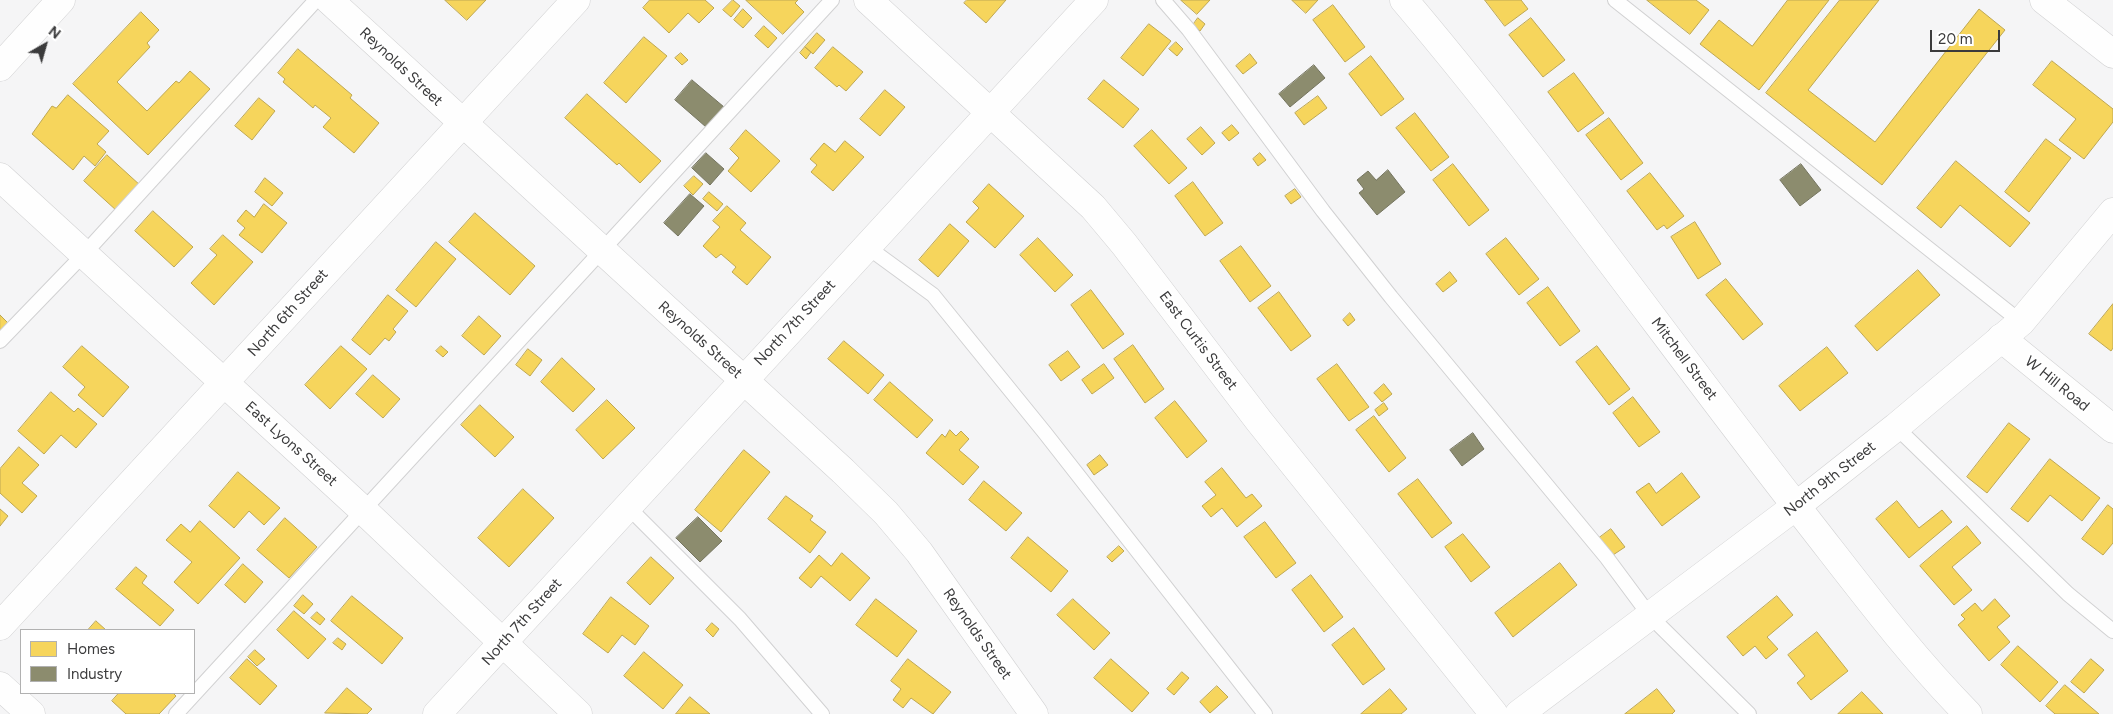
<!DOCTYPE html>
<style>
body{margin:0}
#map{position:relative;width:2113px;height:714px;overflow:hidden;background:#f5f5f6;font-family:Figtree,sans-serif}
canvas{display:block}
.legend{position:absolute;left:20px;top:629px;width:175px;height:65px;box-sizing:border-box;background:#fff;border:1px solid #b1b1b1;margin:0;padding:6px 9px;list-style:none;font-size:15px;color:#3b3b3c}
.legend li{display:flex;align-items:center;gap:10px;height:25px}
.legend b{width:25px;border:1px solid #b1b1b1}
.north{position:absolute;left:20px;top:20px;width:50px;height:50px;-webkit-text-stroke:4px #fff;paint-order:stroke;rotate:38deg;font-size:14px;font-weight:700;line-height:20px;text-align:center;color:#3b3b3c}
.north::after{content:'';display:block;margin:auto;width:18px;height:22px;background:#3b3b3c;clip-path:polygon(50% 0,100% 100%,50% 72%,0 100%)}
.scale{position:absolute;left:1930px;top:30px;width:70px;height:22px;box-sizing:border-box;border:2px solid #3b3b3c;border-top:0;padding-left:6px;font-size:15px;line-height:18px;white-space:nowrap;color:#3b3b3c;-webkit-text-stroke:4px #fff;paint-order:stroke}
</style>
<div id="map">
<canvas width="2113" height="714"></canvas>
<ul class="legend">
<li><b style="height:14px;background:#f6d55c"></b>Homes</li>
<li><b style="height:14px;background:#8c8c6e"></b>Industry</li>
</ul>
<div class="north">N</div>
<div class="scale">20 m</div>
</div>
<script>
const context = document.querySelector('canvas').getContext('2d');
context.lineJoin = 'round';
function fillPath(path, color) {
  context.fillStyle = color;
  context.fill(path, 'evenodd');
}
function trace(path, color, width, dash) {
  context.strokeStyle = color;
  context.lineWidth = width;
  context.lineCap = dash ? 'butt' : 'round';
  context.setLineDash(dash || []);
  context.stroke(path);
}
function label(font, color, halo, rows, align = 'center') {
  context.font = font + ' Figtree,sans-serif';
  context.lineWidth = 5;
  context.setLineDash([]);
  context.textBaseline = 'middle';
  context.strokeStyle = halo;
  context.fillStyle = color;
  for (const [text, x, y, turn = 0] of rows) {
    context.save();
    context.translate(x, y);
    context.rotate((+turn || 0) * Math.PI / 180);
    context.textAlign = isNaN(turn) ? turn : align;
    if (halo) context.strokeText(text, 0, 0);
    context.fillText(text, 0, 0);
    context.restore();
  }
}
const homes = new Path2D(`
 M445,0H486L467,20Z
 M650,0H705L714,8L699,23L688,13L669,33L643,8Z
 M733,0L740,6L731,17L723,10Z
 M746,0H798L795,3L804,12L783,34Z
 M967,0H1006L986,23L964,3Z
 M1181,0H1210L1197,14Z
 M1292,0H1318L1306,13Z
 M1485,0H1521L1528,9L1505,26Z
 M1647,0H1696L1709,10L1690,34Z
 M1788,0H1829L1759,90L1700,44L1719,20L1752,46Z
 M1840,0H1879L1808,90L1875,142L1979,9L2005,30L1882,185L1766,93Z
 M1333,5L1365,47L1345,62L1313,20Z
 M743,9L752,18L743,28L734,20Z
 M141,12L159,30L147,43L150,47L117,82L147,111L176,81L179,83L190,71L210,89L148,155L73,84Z
 M1198,18L1205,24L1200,31L1193,25Z
 M1531,18L1565,60L1543,77L1509,35Z
 M1149,24L1171,41L1143,76L1121,58Z
 M764,26L777,38L768,48L755,36Z
 M817,33L825,40L813,54L805,47Z
 M644,37L667,56L626,103L604,83Z
 M1176,42L1183,49L1177,56L1169,49Z
 M805,47L811,52L806,59L800,53Z
 M833,47L863,72L846,91L839,85L837,87L815,68Z
 M298,49L352,95L350,98L379,123L354,153L323,127L331,118L315,105L313,108L283,82L285,79L278,73Z
 M681,53L688,60L682,65L675,58Z
 M1250,54L1257,63L1243,74L1236,66Z
 M1371,56L1404,99L1381,116L1349,74Z
 M2052,61L2113,109V122L2084,159L2059,140L2076,119L2033,85Z
 M1574,73L1604,113L1578,132L1548,92Z
 M1104,80L1139,109L1123,128L1088,99Z
 M885,90L905,107L880,136L860,119Z
 M587,94L661,161L640,183L619,163L617,165L565,118Z
 M68,95L109,131L97,144L106,152L95,166L84,156L73,170L32,134L52,106L56,108Z
 M1318,96L1327,108L1304,125L1295,113Z
 M259,98L275,111L252,140L235,126Z
 M1415,113L1449,157L1431,171L1396,128Z
 M1609,118L1643,163L1621,180L1586,135Z
 M1232,125L1239,133L1229,141L1222,133Z
 M1201,127L1215,143L1202,155L1187,139Z
 M746,130L780,161L751,192L728,171L739,158L730,149Z
 M1152,130L1187,168L1169,184L1134,146Z
 M2046,139L2071,158L2029,212L2005,192Z
 M845,141L864,157L833,191L811,172L817,165L810,159L824,143L835,152Z
 M1260,153L1266,160L1258,166L1253,159Z
 M107,155L141,186L117,211L84,181Z
 M1956,161L2030,223L2010,247L1960,205L1941,228L1917,208Z
 M1453,164L1489,210L1469,226L1433,180Z
 M1650,173L1684,216L1667,229L1664,225L1657,230L1627,191Z
 M694,176L703,184L693,195L684,186Z
 M265,178L283,193L272,206L255,192Z
 M1193,182L1223,223L1205,236L1175,196Z
 M989,184L1024,216L995,248L966,222L979,208L973,202Z
 M1295,189L1301,197L1291,204L1285,196Z
 M709,192L723,204L717,211L703,199Z
 M264,204L287,223L262,253L239,235L245,228L237,221L246,210L254,217Z
 M727,206L746,223L740,230L771,257L747,285L732,272L736,267L721,254L716,258L703,246L720,227L713,221Z
 M153,211L193,247L174,267L135,231Z
 M475,213L535,266L510,295L449,242Z
 M1695,222L1721,264L1698,279L1671,237Z
 M950,224L969,241L938,277L919,260Z
 M223,235L253,262L214,305L191,283L217,255L210,249Z
 M1038,238L1073,275L1055,292L1020,255Z
 M1506,238L1539,279L1519,295L1486,254Z
 M436,242L456,259L416,307L396,290Z
 M1241,246L1271,286L1250,302L1220,261Z
 M1918,270L1940,295L1877,351L1855,326Z
 M1450,272L1457,281L1443,292L1436,284Z
 M1726,279L1763,324L1743,340L1706,295Z
 M1548,287L1580,331L1560,346L1527,303Z
 M1091,290L1124,334L1103,349L1071,305Z
 M1279,292L1311,336L1291,351L1258,308Z
 M388,295L408,311L393,329L396,332L389,341L385,338L370,355L352,340Z
 M2113,304V348L2111,351L2089,334Z
 M1350,313L1355,320L1348,326L1343,320Z
 M0,315L8,323L0,331Z
 M479,316L501,336L484,355L462,336Z
 M844,341L884,375L868,394L828,359Z
 M1133,345L1164,389L1145,403L1114,359Z
 M82,346L129,387L103,417L78,395L85,387L63,367Z
 M341,346L367,369L330,409L305,385Z
 M441,346L448,352L443,357L436,351Z
 M1597,346L1630,389L1609,405L1576,362Z
 M1827,347L1848,373L1800,411L1779,386Z
 M528,349L542,360L530,376L516,365Z
 M1068,351L1080,367L1061,381L1049,365Z
 M562,358L595,389L573,412L541,382Z
 M1104,364L1114,378L1092,394L1082,380Z
 M1337,364L1369,407L1349,421L1317,379Z
 M373,375L400,399L383,418L356,394Z
 M890,382L933,420L917,438L874,400Z
 M1384,384L1392,394L1382,402L1374,393Z
 M51,392L74,412L78,408L97,424L76,448L61,435L44,454L18,431Z
 M1633,397L1660,432L1639,447L1613,413Z
 M607,400L635,428L603,459L576,430Z
 M1175,401L1207,441L1187,458L1155,418Z
 M1384,403L1388,409L1379,416L1375,410Z
 M480,405L514,437L495,457L461,425Z
 M1374,416L1406,458L1389,472L1356,430Z
 M2009,423L2030,439L1987,493L1967,477Z
 M950,430L956,436L961,431L969,439L959,450L979,467L963,485L926,453L942,434L945,437Z
 M19,447L39,465L22,483L37,496L22,513L0,493V469Z
 M744,450L770,472L721,532L695,510Z
 M1100,455L1108,465L1094,475L1087,465Z
 M2050,459L2100,498L2082,521L2050,495L2028,522L2011,509Z
 M1222,468L1246,498L1252,494L1262,506L1237,527L1222,508L1211,517L1202,506L1216,495L1205,482Z
 M238,472L280,508L264,525L249,511L234,528L209,506Z
 M1682,473L1700,497L1662,526L1636,492L1649,483L1656,493Z
 M1418,479L1452,523L1432,538L1398,494Z
 M984,481L1022,513L1006,531L969,500Z
 M523,489L554,518L509,567L478,538Z
 M786,496L813,516L810,520L826,532L810,553L768,519Z
 M1897,501L1919,528L1942,510L1952,522L1909,558L1876,519Z
 M2108,505L2113,509V543L2103,555L2082,539Z
 M0,509L8,516L0,526Z
 M285,518L317,547L289,578L257,550Z
 M200,521L240,558L198,604L174,582L192,562L166,540L181,524L190,532Z
 M1265,522L1296,563L1276,578L1244,537Z
 M1967,526L1981,543L1952,567L1972,590L1954,605L1920,566Z
 M1611,529L1625,547L1613,555L1599,538Z
 M1463,534L1490,567L1471,582L1445,547Z
 M1028,537L1068,571L1051,592L1011,558Z
 M1119,546L1124,551L1112,562L1107,557Z
 M842,553L870,578L850,601L821,576L811,588L799,578L819,555L831,566Z
 M651,557L674,578L650,605L627,583Z
 M1560,563L1577,585L1513,637L1495,613Z
 M243,564L263,582L245,603L225,585Z
 M136,567L147,576L142,583L174,610L160,626L116,589Z
 M1311,575L1343,617L1324,632L1292,590Z
 M303,595L313,604L304,614L294,606Z
 M352,596L403,638L382,664L331,621Z
 M1777,596L1793,615L1767,637L1778,649L1766,659L1755,646L1743,656L1727,637Z
 M611,597L649,626L635,645L622,635L608,653L583,634Z
 M876,599L917,631L897,657L856,625Z
 M1073,599L1110,633L1094,650L1057,615Z
 M1995,599L2010,616L1997,627L2010,642L1989,661L1958,625L1965,619L1961,615L1975,603L1982,611Z
 M294,611L326,639L308,659L277,630Z
 M317,612L325,619L320,625L311,618Z
 M96,621L106,630H88Z
 M712,623L719,629L713,637L706,630Z
 M1354,628L1385,669L1363,685L1332,645Z
 M1817,632L1848,671L1811,700L1797,683L1805,676L1788,655Z
 M338,638L346,644L342,650L333,643Z
 M2018,646L2058,682L2040,702L2001,665Z
 M255,650L265,659L257,666L248,657Z
 M644,652L683,685L663,709L624,676Z
 M247,659L277,686L260,705L230,678Z
 M908,659L951,692L933,714L911,698L903,708L893,700L901,689L891,681Z
 M1111,659L1149,693L1132,712L1094,678Z
 M2091,659L2104,670L2084,693L2071,682Z
 M1182,672L1189,678L1174,695L1167,689Z
 M2065,685L2099,714H2055L2046,706Z
 M1217,686L1228,697L1210,713L1200,702Z
 M347,688L372,709L367,714L325,713Z
 M1390,689L1407,709L1401,714H1361Z
 M1657,689L1675,711L1672,714H1625Z
 M1862,692L1883,714H1838Z
 M119,693H173L176,696L159,714H126L112,701Z
 M690,697L710,714H676Z`);
const industry = new Path2D(`
 M1314,65L1325,78L1290,107L1279,94Z
 M692,80L724,107L706,127L675,100Z
 M706,153L724,169L710,185L692,168Z
 M1801,164L1821,190L1800,206L1780,180Z
 M1388,170L1405,192L1377,215L1359,193L1364,189L1357,180L1368,171L1376,180Z
 M690,194L704,206L678,236L664,223Z
 M1473,433L1484,449L1462,466L1450,450Z
 M698,517L722,541L700,562L676,538Z`);
const service = new Path2D(`
 M1163,0L1189,30L1323,211L1391,297L1607,558L1650,616L1749,714
 M1615,0L2021,322
 M866,246L933,295L1045,433L1265,714
 M0,341L84,254L316,0
 M1896,427L2068,594L2113,631
 M627,506L740,619L822,714
 M176,714L832,0`);
const minor = new Path2D(`
 M868,0L1093,207L1124,244L1259,421L1494,714
 M1404,0C1542,163 1665,338 1796,506C1852,577 1905,650 1968,714
 M2044,0L2113,54
 M0,67L61,0
 M0,177L364,511L578,714
 M2001,338L2113,429
 M0,626L576,0
 M0,686L31,714
 M437,714L1094,0`);
const tertiary = new Path2D(`
 M1519,714L1796,506L1896,427L2021,322L2113,212`);
const secondary = new Path2D(`
 M329,0L843,471L886,513L919,552L1034,714`);
const streetNames = [
 ["Reynolds Street",401,67,43],
 ["North 6th Street",288,313,-48],
 ["North 7th Street",795,323,-47],
 ["Reynolds Street",700,340,42],
 ["East Curtis Street",1198,341,53],
 ["Mitchell Street",1684,359,53],
 ["W Hill Road",2057,384,39],
 ["East Lyons Street",291,444,42],
 ["North 9th Street",1830,479,-38],
 ["North 7th Street",522,622,-48],
 ["Reynolds Street",977,634,55]
];
fillPath(homes, '#f6d55c');
trace(homes, '#bea752', 1);
fillPath(industry, '#8c8c6e');
trace(industry, '#74745f', 1);
trace(service, '#d1d1d2', 16);
trace(minor, '#d1d1d2', 29);
trace(tertiary, '#d1d1d2', 29);
trace(secondary, '#d1d1d2', 29);
trace(service, '#fefefe', 14);
trace(minor, '#fefefe', 28);
trace(tertiary, '#fefefe', 28);
trace(secondary, '#fefefe', 28);
label('15px', '#3b3b3c', '#fff', streetNames);
</script>
